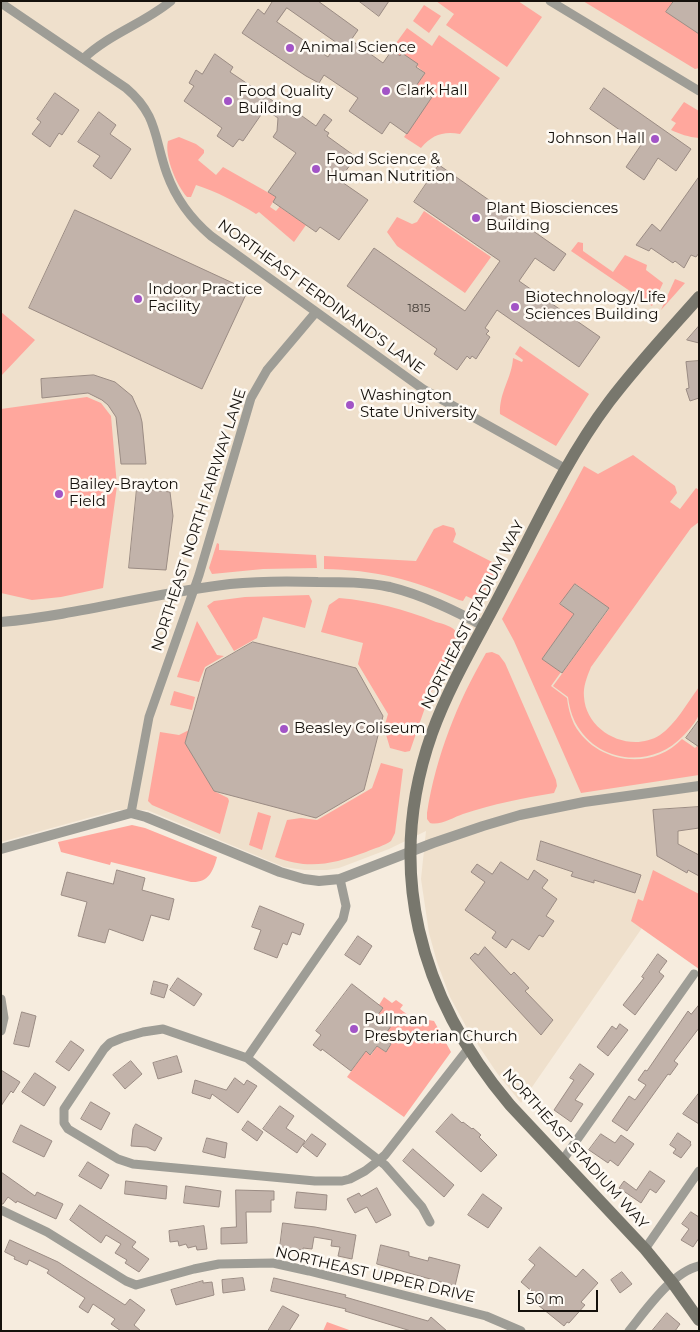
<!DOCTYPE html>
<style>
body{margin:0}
#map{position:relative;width:700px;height:1332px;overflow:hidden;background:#f6ecde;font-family:Montserrat,sans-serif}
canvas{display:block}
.frame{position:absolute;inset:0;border:2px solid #15110c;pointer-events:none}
.scale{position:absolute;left:518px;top:1290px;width:80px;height:22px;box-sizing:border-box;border:2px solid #15110c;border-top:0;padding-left:6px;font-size:15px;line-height:18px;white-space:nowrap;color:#15110c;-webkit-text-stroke:4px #fefaf4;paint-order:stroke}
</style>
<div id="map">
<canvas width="700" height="1332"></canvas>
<div class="frame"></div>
<div class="scale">50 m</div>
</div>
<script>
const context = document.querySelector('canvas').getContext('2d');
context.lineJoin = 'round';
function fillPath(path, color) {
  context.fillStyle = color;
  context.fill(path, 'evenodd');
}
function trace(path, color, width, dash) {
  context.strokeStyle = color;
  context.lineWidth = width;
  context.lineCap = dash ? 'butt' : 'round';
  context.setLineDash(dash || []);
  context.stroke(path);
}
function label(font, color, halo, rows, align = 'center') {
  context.font = font + ' Montserrat,sans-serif';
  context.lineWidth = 5;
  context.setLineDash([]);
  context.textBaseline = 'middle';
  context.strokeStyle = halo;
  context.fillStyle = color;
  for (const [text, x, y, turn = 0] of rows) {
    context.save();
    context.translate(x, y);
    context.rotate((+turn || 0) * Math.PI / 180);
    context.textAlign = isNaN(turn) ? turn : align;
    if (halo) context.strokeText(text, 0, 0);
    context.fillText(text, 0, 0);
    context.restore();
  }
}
const built = new Path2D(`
 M1,1H699V969L642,928L521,1103L497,1073L468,1030L450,997L437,962L429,933L421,879L426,831L389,849L339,868L327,870H304L284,867L147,810H117L1,842Z`);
const green = new Path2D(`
 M436,1H518L542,17L507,67L446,25L454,14Z
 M583,1H674L666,12L699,34V68L695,69Z
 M424,5L441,16L429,33L413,21Z
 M407,28L432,46L439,35L500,78L460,134C443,131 432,135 421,148L404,137L431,97L416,86L425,73L402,53L400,56L391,50Z
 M684,102L699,111V138C688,137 680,134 671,130L676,123L671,120Z
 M179,137L196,144L204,150V153L198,160L216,175L223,167L276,197L270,207L276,211L281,205V208L306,225L294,242L259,212L256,214C237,202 217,192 196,185L191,197H187C177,186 164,156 168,141Z
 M424,211L491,257L465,293L397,246L387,232L397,217L412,224L417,222Z
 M578,242L583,243V251L613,272L625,255L647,265L646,270L663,283L652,306L571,251Z
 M675,279L685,283L661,310Z
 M1,312L35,340L1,376Z
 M520,346L589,394L556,446L500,414C499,392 512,378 513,358L522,362L523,360L515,354Z
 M87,397L101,403L111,416L117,486L103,588L61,597L32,600L1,593V409Z
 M633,455L675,486L677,493L670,502L680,509L696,488L699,490V522L691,528L591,667C587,677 583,686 584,697C586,732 630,754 660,735C676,724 687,703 699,687C699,695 700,706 699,714C697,721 688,731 683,736C652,769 597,764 575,722C571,714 569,705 568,697L553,686L609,609L576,584L560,604L574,614L542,659L561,672L551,686L567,698C568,707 570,715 574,724C595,763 651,772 682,739L695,748L697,746L699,747V775L581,793L514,641L502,619L584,466L598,474Z
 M443,525L454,528L456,534L453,542L498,565L480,600L477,601L466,596L463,601L459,600C412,579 375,570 324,569V556L416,561L434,529Z
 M217,543L219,544V550L316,555L317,568L263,569L212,574L209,568Z
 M309,595L312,601L305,628L263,617L257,638L234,651L207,606L214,601L245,597Z
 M339,598C373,601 404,609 436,622C443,624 453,626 457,633C459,637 458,640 456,644L428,699L410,751L405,752L390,748L384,728L388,714L358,664L363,643L321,632L329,605Z
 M197,621L217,655L224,656L205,667L199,682L177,677Z
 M492,652L499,655L505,663L556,780L557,786L554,793C523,798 493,804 463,814C454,817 440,826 430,823L427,819V813C436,756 457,703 486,653Z
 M174,691L195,697L192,710L170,705Z
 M189,730L185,743L214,791L228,798L229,801L220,834L152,805L148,801L160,732L179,735Z
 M381,763L403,769L395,833L391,841C384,846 375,848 366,852C333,864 309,870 275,857L287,820L301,818L317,820L372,788Z
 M258,812L271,816L262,850L249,845Z
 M132,825L145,828L217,857C213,872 208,883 191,882L111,862L110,865L61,852L58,842Z
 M653,870L699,894V969L631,921L638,899L643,901Z
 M384,997L392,1003L396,1000L403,1005L400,1009L412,1018L415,1014L423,1019L434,1021L451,1052L404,1117L347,1077L366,1051L371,1055L377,1046L386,1052L391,1044L386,1040L390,1035L377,1016L383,1008L379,1005Z
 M327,1322L352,1331H323Z`);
const building = new Path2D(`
 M273,1H318L358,30L351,40L383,63L392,50L400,56L402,53L418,64L416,67L425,73L416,86L432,97L407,134L390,122L382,134L349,111L358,98L324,75L319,83L306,76L242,33L258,9L264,14ZM287,8L337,43L328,57L277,22Z
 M359,1H389L379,16Z
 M674,1H699V34L666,12Z
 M215,54L233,67L230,72L282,107L284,103L316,126L324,114L332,120L324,130L329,133L327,136L356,157L339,180L368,200L339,240L320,227L316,232L273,202L276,197L268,192L296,153L273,137L277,131L278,118L265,109L243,141L239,139L233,147L217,136L222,128L184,101L194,86L189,83L196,70L202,74Z
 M604,88L691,149L676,171L658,158L644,180L626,167L641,145L590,109Z
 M55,93L79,110L62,135L59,133L50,147L32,134L41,122L37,119Z
 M99,112L116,125L110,134L131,149L111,179L93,166L100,156L78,142Z
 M439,165L566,254L554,271L535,258L519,281L600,337L579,367L497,310L485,328L489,331L486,334L490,337L476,359L472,356L470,359L467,356L457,370L434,354L437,349L347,286L374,248L465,311L500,261L414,202Z
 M699,177V253L696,257L691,255L684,268L675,261L673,263L651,248L649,251L636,245L652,224L660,231Z
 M75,210L248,290L202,389L29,308Z
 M699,326V343L687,340Z
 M699,361V398L690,401L686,389L689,388L686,362Z
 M94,375L115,382L132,396L140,414L142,422L146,464H121L116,417L108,405L102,400L88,393L42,398L41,379Z
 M137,488L170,492L173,516L166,570L129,568Z
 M575,584L609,608L562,673L542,659L574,614L560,604Z
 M253,642L356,668L383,716L364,790L316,818L214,791L185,743L206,669Z
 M699,720V747L686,738Z
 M699,807V828L678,831V844L699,855V876L688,870L687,873L657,856L653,810Z
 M541,841L641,875L635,893L594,880V883L571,876L573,872L537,860Z
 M501,862L528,880L534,870L548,880L542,888L557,899L546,916L554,921L543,937L539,935L529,950L512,939L506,948L492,938L496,932L465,910L485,882L471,872L477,864L492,874Z
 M117,870L145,878L142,890L174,899L169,920L151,915L143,941L109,929L105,943L78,936L87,902L61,895L67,872L113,884Z
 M260,906L304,924L300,935L292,932L287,945L283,943L277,958L254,949L261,930L252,927Z
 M358,936L372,946L360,965L345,955Z
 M485,947L511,975L514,972L529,988L525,991L553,1020L541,1035L470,958L475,953L478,955Z
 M658,954L667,961L659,972L664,976L635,1015L623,1005L644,978L642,977Z
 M178,978L202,994L194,1006L170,990Z
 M154,981L168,985L164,998L151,994Z
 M352,984L383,1008L377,1016L391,1026L387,1032L391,1034L386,1040L391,1044L386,1052L377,1046L370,1055L366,1051L351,1071L322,1049L321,1051L313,1045L321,1035L316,1031Z
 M699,1005V1028L674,1061L678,1064L670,1075L668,1074L627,1131L612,1121L629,1096L635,1100L646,1085L638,1080L645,1070L647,1071L688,1011L691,1014Z
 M22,1012L36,1016L29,1047L14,1044Z
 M620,1024L628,1030L608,1056L597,1047L612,1026L616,1029Z
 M71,1041L84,1050L69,1071L56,1062Z
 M177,1056L182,1072L158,1079L153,1063Z
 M131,1061L142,1074L125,1089L113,1075Z
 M580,1064L594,1074L575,1100L583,1104L571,1122L554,1110L574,1080L570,1078Z
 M1,1070L20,1082L13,1093L11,1091L1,1106Z
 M35,1073L56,1087L44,1106L22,1092Z
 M235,1078L244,1085L247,1080L257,1086L238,1113L212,1094L210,1099L192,1093L195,1080L226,1090Z
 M699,1093V1124L683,1114Z
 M91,1102L110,1113L101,1130L81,1119Z
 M280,1106L294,1116L286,1128L305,1141L297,1153L263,1129Z
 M452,1114L462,1123L463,1122L472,1129L473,1128L481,1135L479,1137L497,1155L481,1172L436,1132Z
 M248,1121L263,1132L257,1141L242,1130Z
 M136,1124L162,1138L155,1151L147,1147L131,1146L133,1129Z
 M21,1125L52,1141L44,1157L13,1142Z
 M678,1133L691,1142L690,1143L691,1145L681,1158L673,1153L676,1149L670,1145Z
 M312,1134L326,1144L317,1157L303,1146Z
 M601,1134L615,1143L621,1135L634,1144L618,1166L610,1160L608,1163L589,1150Z
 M207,1138L227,1143L225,1158L203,1152Z
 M413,1149L454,1185L444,1197L403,1161Z
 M88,1162L109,1175L101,1189L79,1176Z
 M650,1171L665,1181L656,1193L650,1189L641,1203L619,1188L624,1181L636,1190Z
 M1,1172L35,1196L37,1192L63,1204L56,1219L17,1201L16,1203L8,1197L3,1204H1Z
 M126,1181L167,1186L166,1199L125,1194Z
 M186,1186L221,1191L219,1207L184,1203Z
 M377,1188L391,1215L376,1223L367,1207L355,1213L347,1199L359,1193L361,1196Z
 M236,1190L274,1191V1200H271V1212H246L247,1243L221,1244V1228L236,1227Z
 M297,1192L327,1195L326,1210L295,1208Z
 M483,1194L502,1208L488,1228L468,1215Z
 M80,1205L136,1242L132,1247L149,1259L139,1272L125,1263L127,1260L115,1253L121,1244L106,1235L101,1243L70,1220Z
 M691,1212L699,1217V1238L693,1247L681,1240L689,1229L682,1224Z
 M283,1223L315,1227L356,1235L352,1259L338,1256L340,1247L331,1246L332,1240L314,1237L312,1249L303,1248V1250L280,1247Z
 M204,1226L207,1249L197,1250L196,1246L188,1248L186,1244L179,1246L178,1241L170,1242L169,1231Z
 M10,1240L58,1262L125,1305L130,1299L145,1310L134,1325L141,1331H121L111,1324L115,1319L93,1304L88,1313L79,1307L85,1298L47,1273L49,1270L29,1260L27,1265L14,1259L15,1257L5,1252Z
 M381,1245L409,1252V1256L428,1261L429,1257L460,1265L455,1286L377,1264Z
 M540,1247L576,1277L583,1269L598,1283L581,1302L585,1305L569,1323L567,1322L564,1326L538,1305L542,1300L521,1282L535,1265L529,1260Z
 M622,1272L632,1284L620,1293L611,1280Z
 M243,1278L245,1290L223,1293L222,1280Z
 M274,1278L346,1295L345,1297L428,1321L431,1317L447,1331H411L345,1311L346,1309L271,1291Z
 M203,1281V1283L212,1282L214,1295L176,1305L171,1290Z
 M283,1306L299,1315L289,1331H268Z
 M667,1313L680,1324L675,1331H652Z`);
const minor = new Path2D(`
 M550,1L699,91
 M1,3L126,88C158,115 154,138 167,174C176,199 191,219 211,236L423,389L566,469
 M83,59C109,34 143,24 171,1
 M131,813L149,717L199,575L251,398L267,370L316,312
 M340,879L346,906L343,919L247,1058L385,1165L422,1207L430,1222
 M1,999L4,1018L1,1031
 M247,1058L163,1029L143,1032L122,1038L110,1043L104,1049L64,1109V1123L68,1129L118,1159L133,1164L315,1181H342L350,1179L365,1171L378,1161L385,1155L468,1049
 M562,1161L694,974
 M1,1210L47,1232L126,1281L136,1285L194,1269L219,1264L273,1263L309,1271L486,1316L521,1331
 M645,1249L699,1171
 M629,1331C646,1310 672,1272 699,1266`);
const tertiary = new Path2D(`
 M1,622C78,615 153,593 230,584C259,581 289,581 318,582C342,582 366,582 390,587C423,595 455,611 484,626
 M1,849L131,813L146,817L280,872L304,879L319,881L340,879L433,843L483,826L520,815L584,802L699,786`);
const secondary = new Path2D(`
 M699,297C668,332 637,365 609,402C566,459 536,526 503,589C479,636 450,683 432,733C384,869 419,997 510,1105L645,1249L672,1282L699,1320`);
const markers = [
 [290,48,5,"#a254c6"],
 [386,91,5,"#a254c6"],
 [228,101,5,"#a254c6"],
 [655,139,5,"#a254c6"],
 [316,169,5,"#a254c6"],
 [476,218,5,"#a254c6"],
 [138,299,5,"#a254c6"],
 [515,307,5,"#a254c6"],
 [350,405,5,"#a254c6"],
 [59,494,5,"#a254c6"],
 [284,729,5,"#a254c6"],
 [354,1029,5,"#a254c6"]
];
const numberNames = [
 ["1815",419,308]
];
const poiNames = [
 ["Animal Science",300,48],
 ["Clark Hall",396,91],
 ["Food Quality",238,92],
 ["Building",238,109],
 ["Johnson Hall",645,139,"right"],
 ["Food Science &",326,160],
 ["Human Nutrition",326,177],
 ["Plant Biosciences",486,209],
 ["Building",486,226],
 ["Indoor Practice",148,290],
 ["Facility",148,307],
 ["Biotechnology/Life",525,298],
 ["Sciences Building",525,315],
 ["Washington",360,396],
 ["State University",360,413],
 ["Bailey-Brayton",69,485],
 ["Field",69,502],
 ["Beasley Coliseum",294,729],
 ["Pullman",364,1020],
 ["Presbyterian Church",364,1037]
];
const streetNames = [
 ["NORTHEAST FERDINAND'S LANE",321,297,36],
 ["NORTHEAST NORTH FAIRWAY LANE",199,520,-72],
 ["NORTHEAST STADIUM WAY",473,615,-63],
 ["NORTHEAST STADIUM WAY",575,1149,48],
 ["NORTHEAST UPPER DRIVE",375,1275,13]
];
fillPath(built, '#efe0cc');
fillPath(green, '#ffa79d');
fillPath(building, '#c2b3aa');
trace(building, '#9b8c84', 1);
trace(minor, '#9e9d96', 9);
trace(tertiary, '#9e9d96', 10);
trace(secondary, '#78776d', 12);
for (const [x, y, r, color] of markers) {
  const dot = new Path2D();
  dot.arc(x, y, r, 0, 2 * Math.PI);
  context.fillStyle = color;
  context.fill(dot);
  trace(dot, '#fefaf4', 2);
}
label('12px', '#403a34', null, numberNames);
label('15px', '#15110c', '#fefaf4', poiNames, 'left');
label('15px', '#15110c', '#fefaf4', streetNames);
</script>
